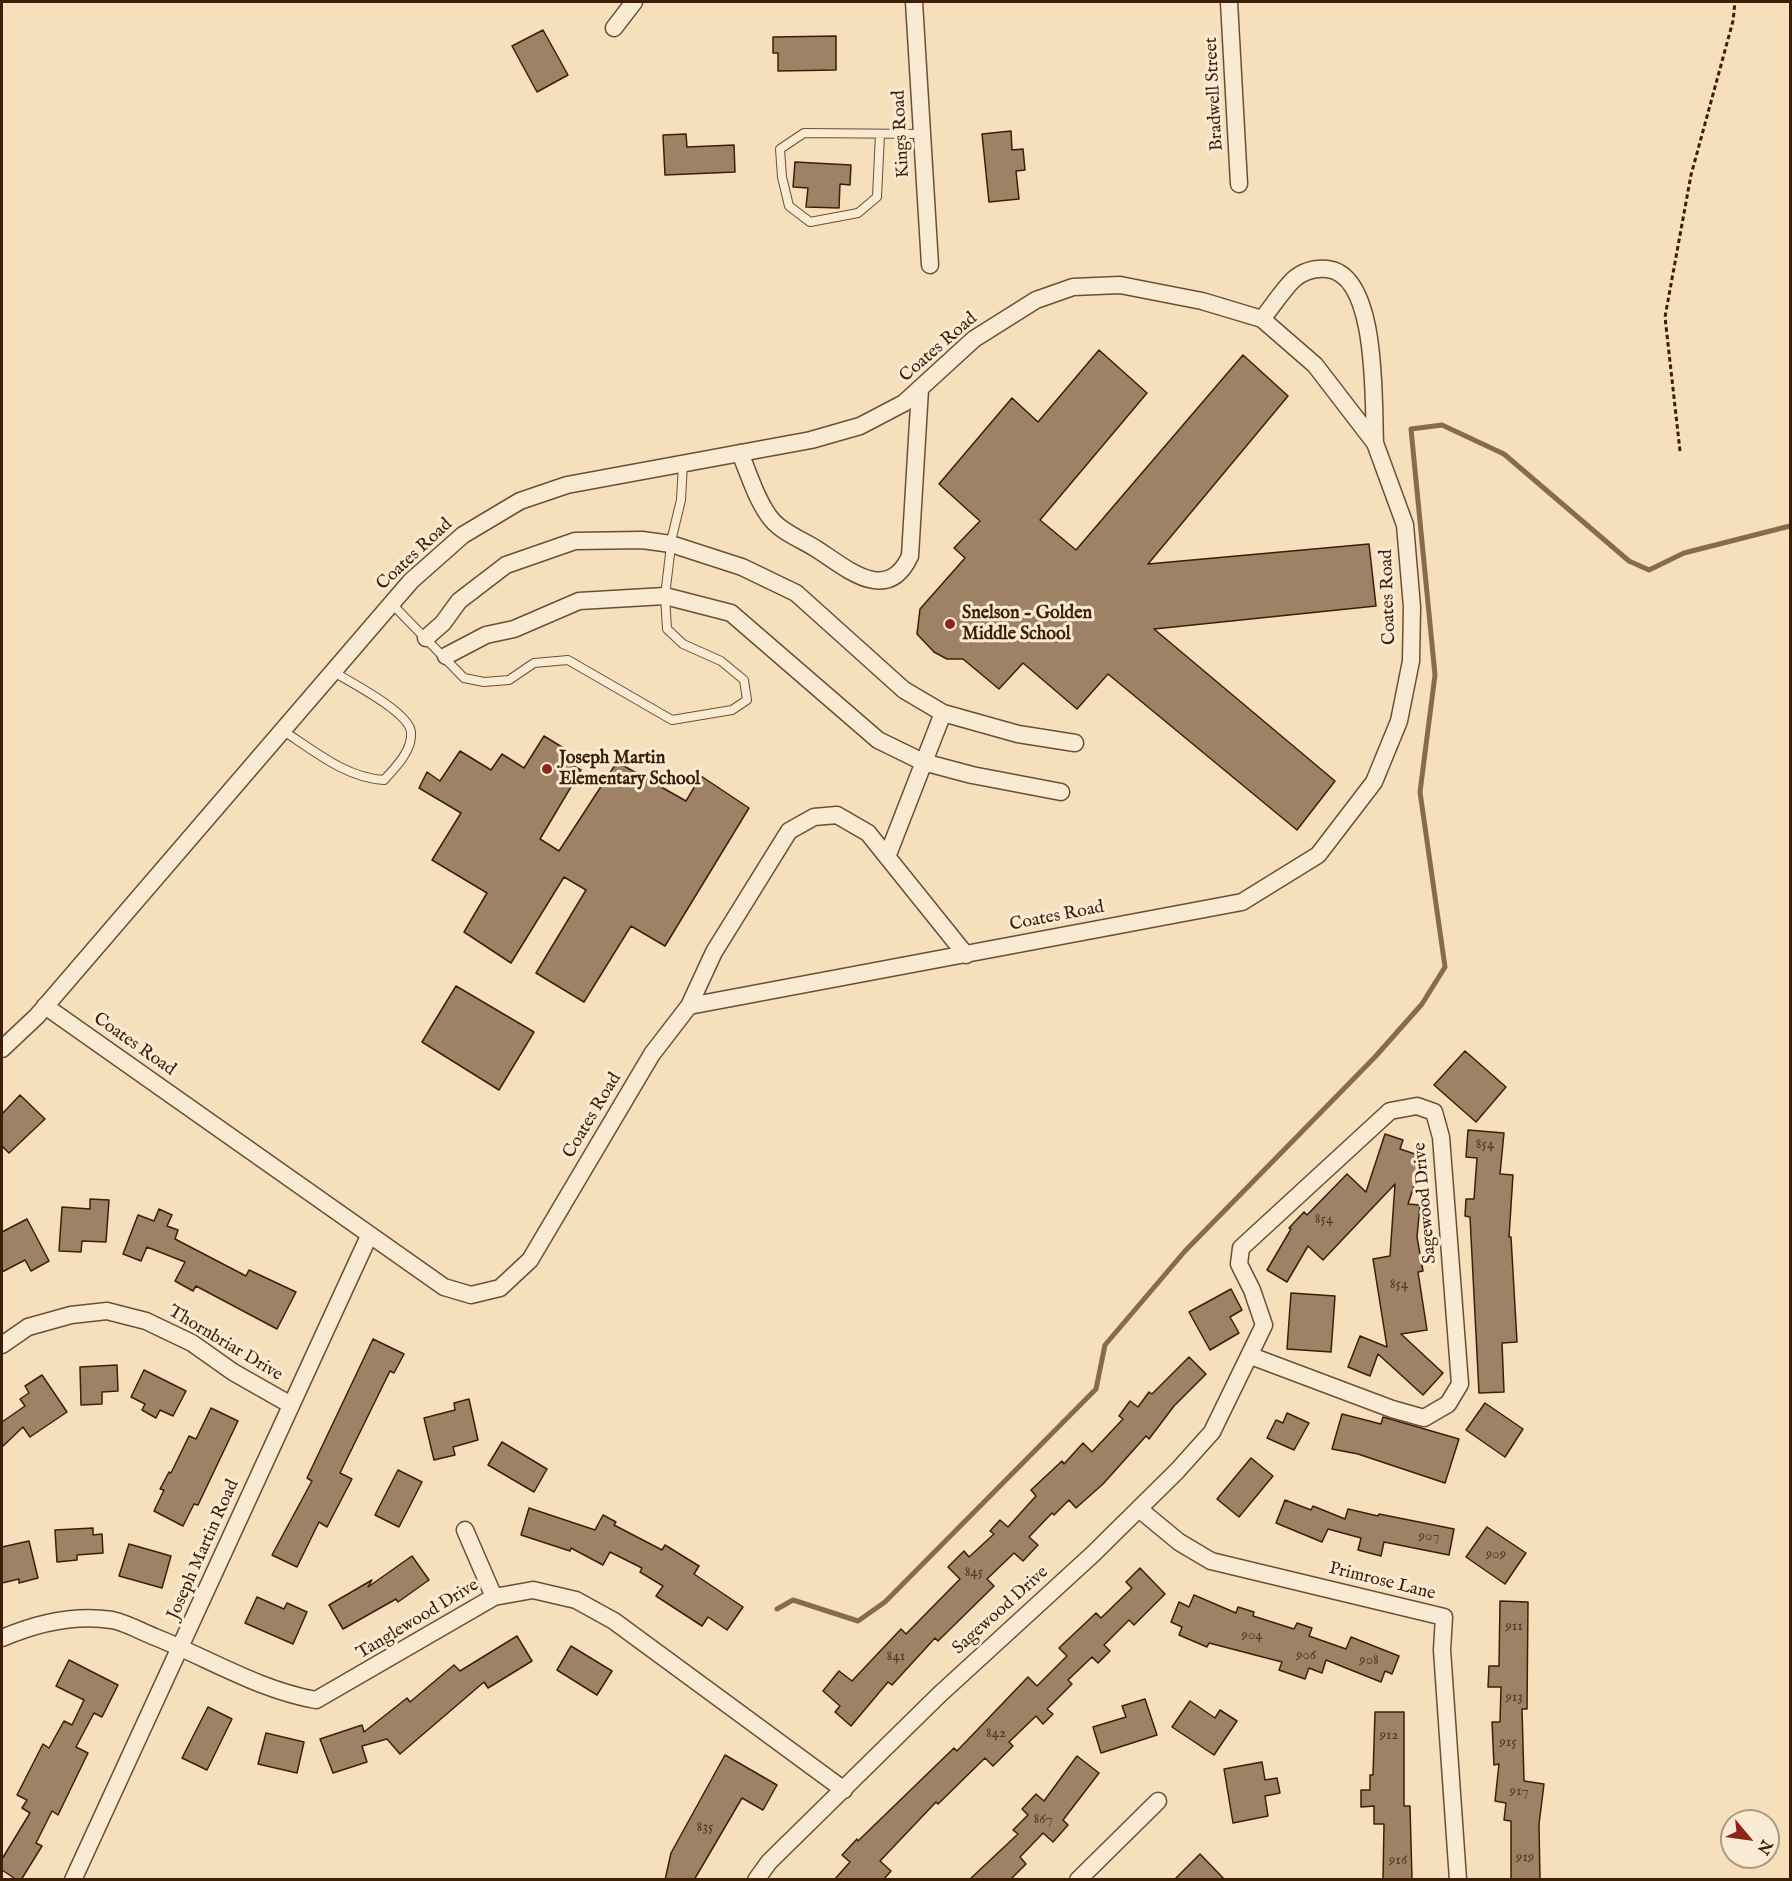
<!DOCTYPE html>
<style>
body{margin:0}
#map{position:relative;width:1792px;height:1881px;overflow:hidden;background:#f6dfbb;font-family:"IM FELL English",serif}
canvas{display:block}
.frame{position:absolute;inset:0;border:3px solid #3e1e09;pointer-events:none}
.north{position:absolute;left:1720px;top:1809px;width:60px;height:60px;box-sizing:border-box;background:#f9ead3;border:2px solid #ae9882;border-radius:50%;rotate:119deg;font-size:16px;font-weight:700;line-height:24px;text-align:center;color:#3e1e09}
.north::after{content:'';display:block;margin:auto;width:21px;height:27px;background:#8f2418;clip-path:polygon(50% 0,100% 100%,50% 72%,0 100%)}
</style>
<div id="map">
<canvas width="1792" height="1881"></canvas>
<div class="frame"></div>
<div class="north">N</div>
</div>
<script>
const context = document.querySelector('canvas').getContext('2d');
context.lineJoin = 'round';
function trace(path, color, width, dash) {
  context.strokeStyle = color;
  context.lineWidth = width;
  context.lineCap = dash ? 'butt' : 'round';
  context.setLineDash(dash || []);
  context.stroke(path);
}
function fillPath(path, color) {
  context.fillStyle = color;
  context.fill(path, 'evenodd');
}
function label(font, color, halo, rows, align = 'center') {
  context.font = font + ' "IM FELL English",serif';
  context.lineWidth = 6;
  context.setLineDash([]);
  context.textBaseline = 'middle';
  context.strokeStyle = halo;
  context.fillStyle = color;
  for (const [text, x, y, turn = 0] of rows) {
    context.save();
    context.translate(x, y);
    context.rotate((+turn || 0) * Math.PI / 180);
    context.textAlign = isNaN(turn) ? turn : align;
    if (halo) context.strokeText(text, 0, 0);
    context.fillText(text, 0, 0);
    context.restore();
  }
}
const stream = new Path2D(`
 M777,1609L793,1600L858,1621L885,1602L1096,1389L1105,1345L1185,1251L1375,1057L1422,1004L1445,967L1420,792L1435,675L1411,429L1442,425L1504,454L1629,561L1649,570L1684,553L1790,526`);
const building = new Path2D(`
 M543,30L568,75L537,92L512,46Z
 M836,36V70L778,71V53H773V37Z
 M1011,131L1012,150L1023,149L1025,170L1016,171L1019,199L989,202L982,134Z
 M686,134L687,147L734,145L735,172L665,175L663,135Z
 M795,162L851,165L850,185L840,184L839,208L806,207L808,188L793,187Z
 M1099,350L1147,393L1040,520L1076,550L1243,355L1288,396L1148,564L1369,544L1376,606L1154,629L1335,781L1297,830L1108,674L1077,709L1023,663L999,689L963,659H947L934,652L917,634L920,609L965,558L954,548L980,521L939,484L1012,398L1038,422Z
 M544,736L575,755L570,764L581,770L540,839L559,851L617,762L686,801L701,776L749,808L665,946L631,926L584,1002L536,973L586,890L564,877L511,963L464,932L487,893L432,860L461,813L419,788L427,772L440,781L460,751L491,770L502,754L524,768Z
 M456,986L534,1032L499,1090L422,1042Z
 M1465,1051L1506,1087L1476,1122L1434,1085Z
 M20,1095L45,1119L9,1153L2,1146V1114Z
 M1468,1130L1504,1133L1500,1174L1513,1175L1509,1237H1511L1517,1342L1502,1343L1504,1392L1479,1393L1470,1217L1465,1216L1466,1199H1474L1477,1158L1466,1157Z
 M1385,1134L1403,1140L1400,1149L1424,1157L1408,1204L1420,1205L1417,1237L1423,1271L1418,1272L1427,1330L1401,1334L1443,1373L1423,1395L1378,1354L1370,1376L1348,1367L1360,1336L1387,1347L1373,1259L1390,1256L1395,1184L1323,1260L1308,1246L1287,1282L1267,1270L1291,1229L1289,1228L1304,1212L1307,1215L1347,1174L1366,1192Z
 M90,1199L109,1200L106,1242L82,1241L81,1252L59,1251L62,1207L90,1209Z
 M159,1209L172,1215L167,1226L178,1230L175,1239L246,1276L249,1270L296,1292L277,1329L196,1286L193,1291L175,1281L185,1262L147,1247L141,1261L123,1254L138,1215L154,1221Z
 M27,1219L49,1261L31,1271L25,1260L2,1272V1232Z
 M1231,1289L1242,1310L1230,1317L1239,1333L1210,1350L1189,1312Z
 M1291,1293L1335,1296L1331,1352L1287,1349Z
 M373,1339L404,1354L394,1373L390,1371L340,1473L352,1479L327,1527L319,1522L297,1567L272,1555L312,1481L307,1478Z
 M1189,1357L1206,1374L1174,1406L1149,1439L1146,1436L1103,1484L1076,1508L1069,1500L1054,1515L1052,1513L1029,1537L1038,1545L1023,1561L1014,1553L987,1579L994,1586L938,1641L935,1638L892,1685L888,1682L851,1726L835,1712L840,1706L823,1691L839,1671L852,1681L901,1629L906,1634L960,1579L948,1567L964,1551L969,1557L994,1534L990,1531L1000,1520L1008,1527L1036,1496L1031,1490L1062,1461L1064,1464L1083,1443L1092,1452L1123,1419L1119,1416L1130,1401L1138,1407L1149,1392L1152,1394Z
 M117,1365L118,1391L102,1392V1404L81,1405L80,1367Z
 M144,1370L186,1391L173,1416L160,1410L156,1418L142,1410L145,1404L131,1397Z
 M42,1375L67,1412L30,1437L23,1427L2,1447V1422L25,1406L20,1399L29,1393L25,1386Z
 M469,1399L478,1440L453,1447L455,1455L434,1460L424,1418L455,1410L454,1403Z
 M1485,1403L1523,1429L1505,1457L1466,1430Z
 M211,1408L238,1421L198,1505L194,1504L183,1526L154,1511L164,1490L160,1489L169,1472L171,1473L189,1436L196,1439Z
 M1287,1413L1309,1423L1294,1450L1267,1438L1276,1420L1283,1423Z
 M1342,1414L1381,1424L1383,1417L1459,1439L1445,1483L1358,1454L1332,1449Z
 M502,1442L547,1469L534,1492L488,1465Z
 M1251,1458L1273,1476L1239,1517L1217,1499Z
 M398,1470L422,1482L399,1527L375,1515Z
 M1285,1500L1311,1510L1313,1506L1345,1519L1348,1509L1378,1516L1379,1514L1454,1529L1449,1555L1384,1542L1381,1556L1358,1550L1361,1538L1328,1529L1322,1542L1276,1523Z
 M529,1508L595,1530L603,1515L616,1522L614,1525L662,1550L665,1545L699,1566L694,1574L743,1607L727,1630L708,1617L702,1626L656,1596L663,1586L640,1572L642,1568L610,1552L603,1565L571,1548L570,1551L521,1535Z
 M1487,1527L1526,1553L1505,1584L1466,1557Z
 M93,1528V1535L102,1534L103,1553L77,1555V1560L57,1562L55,1530Z
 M29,1541L38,1578L19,1583V1579L2,1583V1547Z
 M129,1544L171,1556L162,1588L119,1576Z
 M412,1556L429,1580L398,1602L396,1599L343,1629L329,1605L372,1580L368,1587Z
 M1140,1568L1165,1594L1134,1625L1129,1620L1104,1645L1110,1651L1098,1663L1092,1657L1068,1680L1072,1684L1047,1709L1053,1714L1043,1724L1036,1716L1009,1742L1013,1746L993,1766L985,1758L938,1804L936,1802L880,1861L891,1871L883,1880H834L850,1862L842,1855L857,1839L858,1841L954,1748L957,1751L1028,1677L1037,1686L1067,1656L1059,1648L1096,1613L1101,1618L1132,1588L1126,1582Z
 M1194,1595L1236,1613L1238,1607L1254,1612L1253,1616L1294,1629L1297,1623L1312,1628L1309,1636L1346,1649L1351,1637L1399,1656L1392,1674L1385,1671L1381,1682L1326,1660L1322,1673L1309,1668L1305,1679L1279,1670L1282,1662L1209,1643L1207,1647L1179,1635L1182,1627L1171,1622L1179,1602L1189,1607Z
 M257,1597L284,1609L287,1603L307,1612L293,1644L245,1623Z
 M1500,1601L1528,1602L1527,1709H1522L1524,1781L1544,1784L1539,1824L1540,1880H1511V1821L1504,1820L1506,1803L1495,1801L1499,1764L1494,1765L1492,1722H1500L1501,1687H1488L1489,1666H1499Z
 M517,1636L532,1661L488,1688L484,1682L400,1754L387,1739L362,1746L367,1762L333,1773L320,1739L362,1725L364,1732L407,1698L410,1702L454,1665L460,1671Z
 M571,1646L612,1671L597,1695L557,1670Z
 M69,1660L118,1685L102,1717L94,1713L76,1747L88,1753L58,1815L52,1811L36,1843L42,1846L21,1880H17L2,1870V1859L30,1813L22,1808L27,1800L17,1795L43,1744L49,1748L64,1721L72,1725L84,1700L56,1686Z
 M1145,1699L1157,1735L1101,1753L1093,1727L1126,1717L1122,1706Z
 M1190,1701L1215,1718L1220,1710L1237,1721L1214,1755L1172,1727Z
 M208,1707L232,1719L207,1770L182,1758Z
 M1375,1712H1404V1806H1410L1412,1880H1383L1384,1824H1374V1806L1361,1807V1790H1370V1775H1373Z
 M266,1733L304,1742L297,1773L258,1764Z
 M725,1755L777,1785L763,1810L742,1798L694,1880H665L671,1853Z
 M1077,1756L1099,1773L1063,1820L1068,1825L1053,1842L1043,1833L1020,1857L1026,1864L1010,1880H969L1018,1834L1013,1830L1028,1815L1022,1809L1036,1794L1044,1801Z
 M1262,1762L1265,1780L1277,1778L1280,1793L1265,1796L1268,1816L1233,1823L1224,1769Z
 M1200,1854L1225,1880H1174Z`);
const path = new Path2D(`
 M1680,451L1665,317L1691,175L1733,21L1735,2`);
const service = new Path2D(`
 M880,134L877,197L858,213L810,222L789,206L782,177L780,149L804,133L922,134
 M391,603L464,678L484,682L509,680L534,663L568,660L672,720L732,710L747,700L744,680L721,661L683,644L667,629L665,596L672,537L681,500L683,463
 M282,730C313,750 346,778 384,780C395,768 413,750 411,732C409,712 350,682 332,671`);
const minor = new Path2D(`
 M914,2L930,265
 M1229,2L1239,184
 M614,28L634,2
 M1262,319C1272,307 1282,291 1293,280C1303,271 1314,268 1327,269C1379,274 1373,404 1375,443
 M740,453C749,474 757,502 772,520C782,532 802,540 815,548C845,567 887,606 910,556L920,389
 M426,638L443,623L459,601L506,565L575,541L642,540L671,544L742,567L796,593L904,690L943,713L1018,734L1075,743
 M446,656L486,635L514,629L579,601L665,596L731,613L878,740L923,762L972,775L1061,792
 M887,857L943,713
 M689,1006L714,952L789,831L814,817L837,815L868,833L966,955
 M2,1049L37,1016L411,581L463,535L520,501L567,485L811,440L860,426L904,403L974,339L1036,300L1073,287L1120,285L1202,301L1262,319L1315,365L1375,443L1405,525L1412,607L1411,661L1399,721L1374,782L1318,855L1242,902L689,1006L652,1054L530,1260L500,1288L471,1295L444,1287L45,1006
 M2,1345L28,1327L71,1315L107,1311L146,1321L192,1343L233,1372L291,1405
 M1139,1509L1179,1542L1211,1561L1444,1617L1442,1650L1458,1880
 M465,1530L494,1597
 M2,1638C37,1623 74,1614 112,1620C127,1623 142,1632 155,1637C208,1658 259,1690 316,1700L494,1597L533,1590L576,1600L614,1621L844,1790
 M73,1880L369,1236
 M756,1880L769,1862L939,1695L1093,1554L1177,1471L1212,1432L1264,1325L1252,1290L1239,1264L1241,1248L1390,1111L1417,1106L1434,1112L1441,1137L1460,1384L1448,1404L1424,1418L1392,1409L1251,1356
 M1078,1880L1158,1801`);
const markers = [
 [950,624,6,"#8f2418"],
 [547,769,6,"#8f2418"]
];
const numberNames = [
 ["854",1485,1145],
 ["854",1324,1220],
 ["854",1399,1285],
 ["907",1429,1537],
 ["909",1496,1555],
 ["845",974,1573],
 ["911",1514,1627],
 ["904",1252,1636],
 ["906",1306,1656],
 ["841",896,1657],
 ["908",1369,1661],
 ["913",1514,1698],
 ["842",996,1734],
 ["912",1389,1736],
 ["915",1508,1743],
 ["917",1519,1792],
 ["867",1043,1820],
 ["835",705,1828],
 ["919",1525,1858],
 ["916",1398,1861]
];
const streetNames = [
 ["Bradwell Street",1215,94,-93],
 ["Kings Road",902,134,-93],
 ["Coates Road",939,348,-41],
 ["Coates Road",415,555,-43],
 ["Coates Road",1389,597,-92],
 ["Coates Road",1057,917,-11],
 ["Coates Road",134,1045,35],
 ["Coates Road",593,1116,-59],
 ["Sagewood Drive",1426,1203,-95],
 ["Thornbriar Drive",225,1344,31],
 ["Joseph Martin Road",204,1550,-66],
 ["Primrose Lane",1382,1582,14],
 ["Sagewood Drive",1001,1611,-42],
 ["Tanglewood Drive",418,1620,-31]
];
const poiNames = [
 ["Snelson - Golden",962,614],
 ["Middle School",962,635],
 ["Joseph Martin",559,759],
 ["Elementary School",559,780]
];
trace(stream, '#876a4f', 5);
fillPath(building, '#9e8266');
trace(building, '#3e1e09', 1.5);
trace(service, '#6c4e36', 10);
trace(minor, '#6c4e36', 19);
trace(path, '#3e1e09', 3, [4.5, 3]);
trace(service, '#f9ead3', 8);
trace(minor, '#f9ead3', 16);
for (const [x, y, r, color] of markers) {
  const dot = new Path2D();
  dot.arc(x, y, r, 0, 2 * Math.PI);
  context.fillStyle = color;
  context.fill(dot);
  trace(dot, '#f9ead3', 2);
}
label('15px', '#563720', null, numberNames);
label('18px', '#3e1e09', '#f9ead3', streetNames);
label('bold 18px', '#3e1e09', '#f9ead3', poiNames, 'left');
</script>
